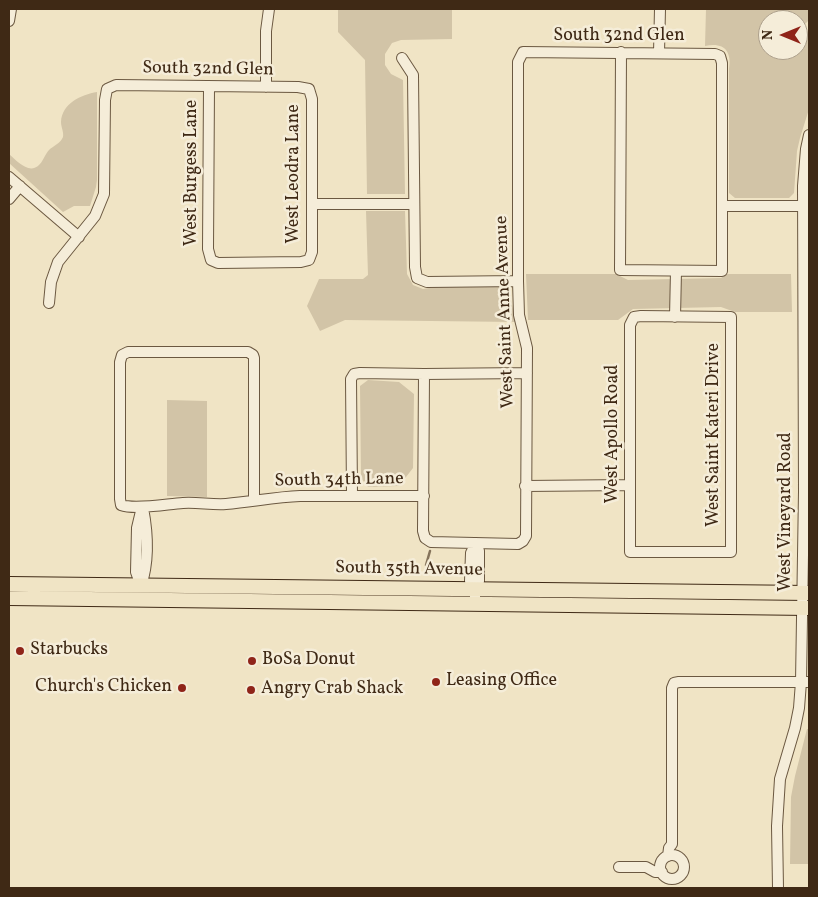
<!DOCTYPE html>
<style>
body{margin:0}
#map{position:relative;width:818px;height:897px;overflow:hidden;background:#f0e4c5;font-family:Vollkorn,serif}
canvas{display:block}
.frame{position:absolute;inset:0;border:10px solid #3f2915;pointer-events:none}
.north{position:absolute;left:758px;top:10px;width:50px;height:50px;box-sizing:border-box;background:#f5edd9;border:1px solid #ac9f8b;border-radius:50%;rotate:270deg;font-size:14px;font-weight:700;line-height:20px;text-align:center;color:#3f2915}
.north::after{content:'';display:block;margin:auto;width:18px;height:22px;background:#8f2418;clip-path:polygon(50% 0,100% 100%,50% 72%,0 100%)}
</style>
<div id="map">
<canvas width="818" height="897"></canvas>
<div class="frame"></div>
<div class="north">N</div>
</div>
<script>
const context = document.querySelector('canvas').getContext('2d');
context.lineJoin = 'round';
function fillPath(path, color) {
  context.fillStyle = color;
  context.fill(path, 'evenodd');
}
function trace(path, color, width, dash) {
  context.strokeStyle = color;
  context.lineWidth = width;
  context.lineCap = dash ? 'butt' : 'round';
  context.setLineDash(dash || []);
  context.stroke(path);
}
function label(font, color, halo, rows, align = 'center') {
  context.font = font + ' Vollkorn,serif';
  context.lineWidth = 5;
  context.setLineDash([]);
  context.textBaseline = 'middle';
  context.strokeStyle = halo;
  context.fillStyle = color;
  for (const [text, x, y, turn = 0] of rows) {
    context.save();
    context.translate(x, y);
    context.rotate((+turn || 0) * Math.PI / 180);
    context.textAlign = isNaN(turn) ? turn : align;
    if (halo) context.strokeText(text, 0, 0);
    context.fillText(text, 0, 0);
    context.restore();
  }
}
const green = new Path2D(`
 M338,9H452V39L401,40L392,43L385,54V65L391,74L403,80L405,194H367L365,60L338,32Z
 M706,9H809V20L803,26L804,29L809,33V109L800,138L797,151L794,193L789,198H735L729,193V69C732,51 724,42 705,46ZM768,20H798V50H768Z
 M97,92V180L96,187L90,206H74L63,212L9,163V154C16,160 28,174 38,166C43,162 45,154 49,150C53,146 61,143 63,137C64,132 61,127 61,122C62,103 81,95 97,92Z
 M366,211H405L407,274L413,285L423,289L435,287H508L516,322L345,320L320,331L307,306L319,279H363L368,275Z
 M526,274H616L628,280L721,278L727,274H791L792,312H735L721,307L633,309L618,320H528Z
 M368,380L399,382L414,394L413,468L399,486L368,487L361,478L360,386Z
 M167,400L207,401V497L167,496Z
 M807,729H809V864H790L791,797L795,776Z`);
const stream = new Path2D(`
 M426,565L430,551`);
const minor = new Path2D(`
 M9,21L11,9
 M659,53L660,9
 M402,58L413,75L415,267L417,278L427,282L518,281
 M266,87V31L269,9
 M9,177L79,237
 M9,199L20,186
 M312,204H414
 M722,206H803
 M49,303L51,282L58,262L95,216L104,194L105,100L107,89L116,85L298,87L309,89L312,99V252L309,260L301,262L218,263L211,260L208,249L209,87
 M641,316L731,317V552H630V325L634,317Z
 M675,317L676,271
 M424,374L423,531L425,538L431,542L518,544L523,541L526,536L527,348L519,315L518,281V62L523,52L715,54L720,56L722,63V271L620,270L621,52
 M525,486L630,485
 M352,495L351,379L354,374L360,373L424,374L527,373
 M254,500V358L253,355L248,352H128L122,355L120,362V499L121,505C135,510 167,504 183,503C197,502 212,505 226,504C251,502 275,497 300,496H424
 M141,586L136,572L137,528L142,507
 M141,586C149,562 148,534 143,508
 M475,589L470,581L471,553L476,543
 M475,604V589L479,581V551L476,543
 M660 867a12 12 0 1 1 24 0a12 12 0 1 1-24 0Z
 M668,856L669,848L672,844V688L674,683L679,682H809
 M619,867H646L655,872H662
 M778,888L777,826L780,779L795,728L799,708L801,682L804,491L803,186L806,149L809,135`);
const major = new Path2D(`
 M9,584L809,593
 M9,598L809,608`);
const markers = [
 [20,651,5,"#8f2418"],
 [252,661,5,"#8f2418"],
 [436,682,5,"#8f2418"],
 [182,688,5,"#8f2418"],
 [251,690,5,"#8f2418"]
];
const streetNames = [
 ["South 32nd Glen",619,37],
 ["South 32nd Glen",208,70,1],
 ["West Burgess Lane",193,173,-90],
 ["West Leodra Lane",295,174,-90],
 ["West Saint Anne Avenue",506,312,-92],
 ["West Apollo Road",614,434,-90],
 ["West Saint Kateri Drive",715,435,-90],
 ["South 34th Lane",339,481,-1],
 ["West Vineyard Road",787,512,-90],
 ["South 35th Avenue",409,570,1]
];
const poiNames = [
 ["Starbucks",30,651],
 ["BoSa Donut",262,661],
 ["Leasing Office",446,682],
 ["Church's Chicken",172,688,"right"],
 ["Angry Crab Shack",261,690]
];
fillPath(green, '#d2c4a7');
trace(stream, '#85735b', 2.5);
trace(minor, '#6b5841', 12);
trace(major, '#3f2915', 16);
trace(minor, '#f5edd9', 10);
trace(major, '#f0e4c5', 14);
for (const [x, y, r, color] of markers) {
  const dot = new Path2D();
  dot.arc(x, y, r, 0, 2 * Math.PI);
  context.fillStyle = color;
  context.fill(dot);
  trace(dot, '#f5edd9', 2);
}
label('18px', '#3f2915', '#f5edd9', streetNames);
label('18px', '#3f2915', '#f5edd9', poiNames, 'left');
</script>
